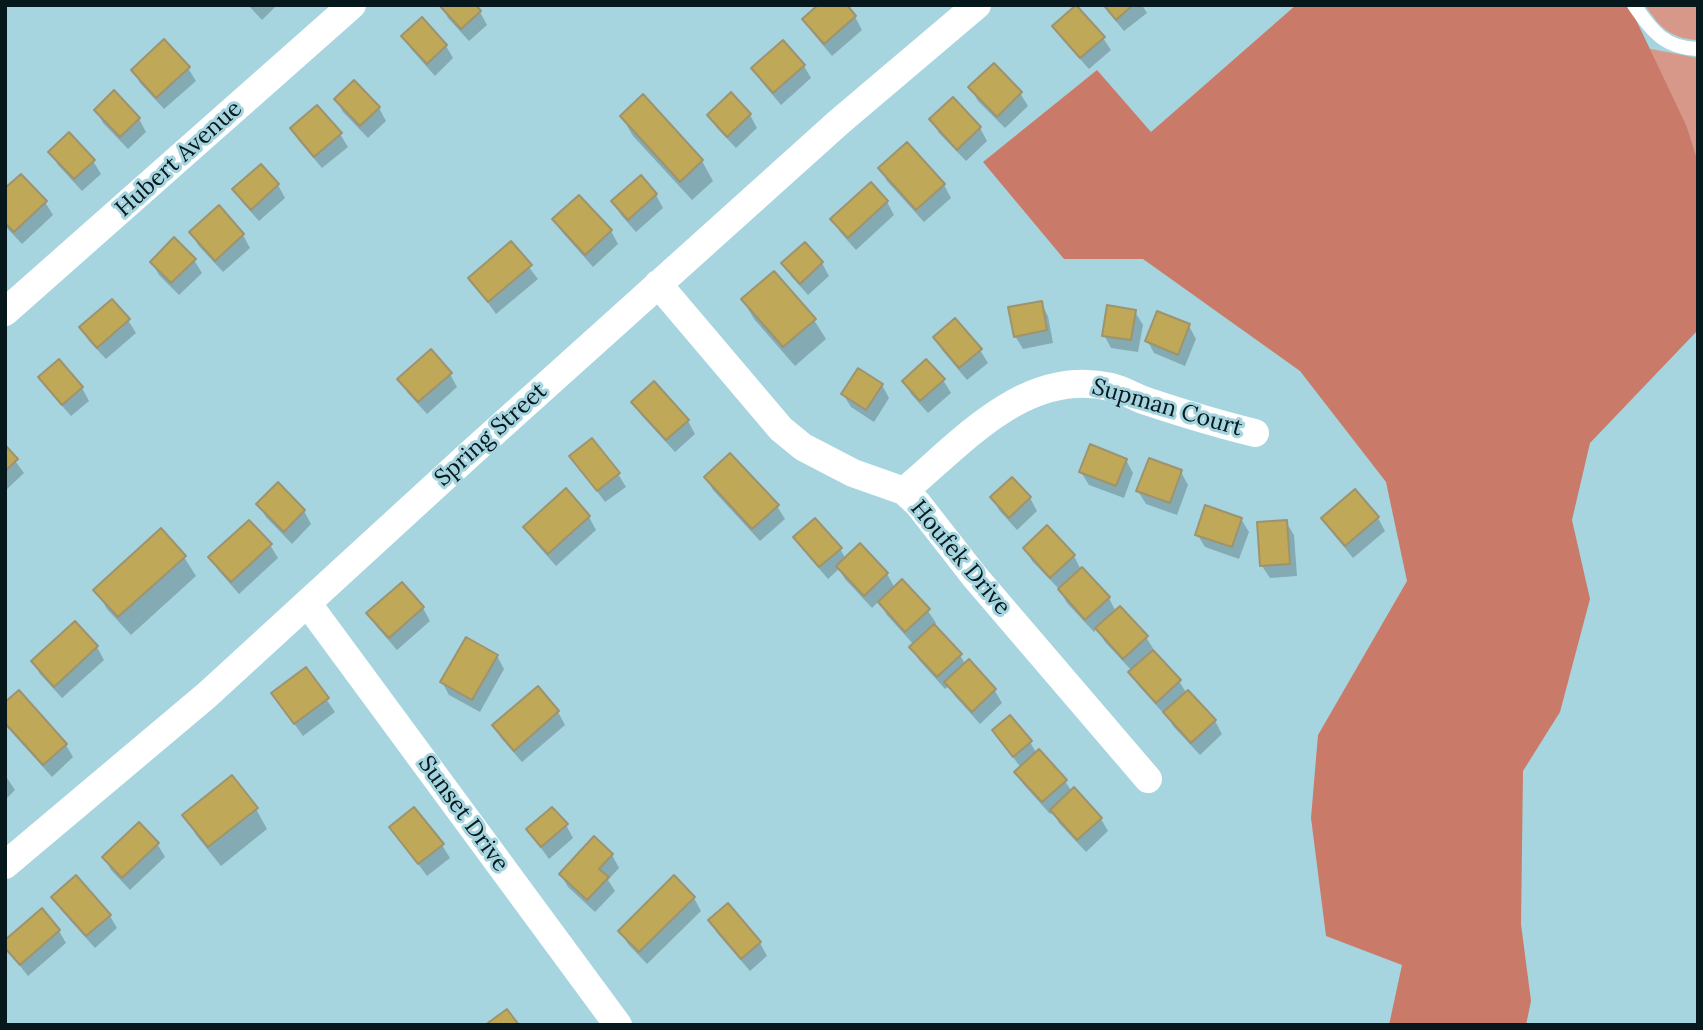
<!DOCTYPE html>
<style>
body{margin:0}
#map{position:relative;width:1703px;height:1030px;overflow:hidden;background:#a6d5e0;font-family:Lora,serif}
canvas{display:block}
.frame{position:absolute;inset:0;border:7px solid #06181c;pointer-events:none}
</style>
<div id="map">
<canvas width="1703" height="1030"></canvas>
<div class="frame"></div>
</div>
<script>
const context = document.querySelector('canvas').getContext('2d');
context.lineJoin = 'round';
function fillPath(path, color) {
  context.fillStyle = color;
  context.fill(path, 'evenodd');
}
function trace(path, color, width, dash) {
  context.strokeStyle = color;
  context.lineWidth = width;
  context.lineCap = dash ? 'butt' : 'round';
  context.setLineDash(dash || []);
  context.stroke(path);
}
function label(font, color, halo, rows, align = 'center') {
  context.font = font + ' Lora,serif';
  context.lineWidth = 6;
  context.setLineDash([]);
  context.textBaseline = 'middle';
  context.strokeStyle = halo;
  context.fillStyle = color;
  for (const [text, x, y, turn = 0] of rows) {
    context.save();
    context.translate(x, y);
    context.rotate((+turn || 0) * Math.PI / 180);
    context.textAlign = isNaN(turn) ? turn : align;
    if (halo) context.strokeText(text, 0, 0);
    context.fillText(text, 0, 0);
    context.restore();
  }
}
const green = new Path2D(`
 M1645,5H1698V40C1671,39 1659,27 1645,5Z
 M1646,48L1698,58V162L1687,127Z`);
const forest = new Path2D(`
 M1296,5H1629L1687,127L1698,162V330L1590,443L1572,520L1590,599L1560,712L1523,771L1521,924L1531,1001L1526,1025H1389L1402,965L1326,936L1311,818L1318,735L1407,581L1386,482L1300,371L1143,259H1064L983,162L1097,70L1151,132Z`);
const shadow = new Path2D(`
 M248,5H277L262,20Z
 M441,5L480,12L487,25L469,41L448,18Z
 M1102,5H1142L1147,13L1124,31Z
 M855,17L862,30L832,56L812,32L804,20Z
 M1055,26L1103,38L1111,50L1089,69L1062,39Z
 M403,37L446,46L453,58L435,76L411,49Z
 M804,66L811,78L781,105L761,81L753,68Z
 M188,68L196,81L164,109L140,83L133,70Z
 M354,82L379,108L386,121L368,138L343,112L336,99Z
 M971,88L1020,93L1028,106L1005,128L978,101Z
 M114,93L139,119L146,132L128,149L103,123L96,110Z
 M643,97L702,161L713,181L692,200L633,136L622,117Z
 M953,99L980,128L987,141L966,161L939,133L931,120Z
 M709,115H750L757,128L736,148L717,128Z
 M292,128L340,134L348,147L322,168L299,141Z
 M907,145L944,185L951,198L924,222L887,181L880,169Z
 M50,152L93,161L101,174L82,191L58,165Z
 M261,166L278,185L285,198L259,221L242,202L235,189Z
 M640,178L656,195L663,208L636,232L621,215L613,202Z
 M871,184L887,202L894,215L856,250L840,232L833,219Z
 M5,191L45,202L53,215L22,244L5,226Z
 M219,207L243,235L250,248L223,272L198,245L191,232Z
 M554,220L611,231L618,244L593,267L562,232Z
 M511,244L538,279L496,314L470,278Z
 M804,244L822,263L829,276L808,295L791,276L784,263Z
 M194,260L202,273L179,295L159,275L152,262Z
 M743,300L814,320L826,339L795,366L754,319Z
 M1041,303L1048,316L1053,343L1023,349L1015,336Z
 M1135,312L1143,325L1138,352L1111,348L1104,335Z
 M128,320L136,333L106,359L89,341L81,328Z
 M1189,326L1196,339L1185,366L1154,353L1147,340Z
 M935,338L980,350L988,363L967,380L942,350Z
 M450,374L457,387L427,414L407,392L400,379Z
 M40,377L82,388L89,401L71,416L48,390Z
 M943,380L951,393L928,413L911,394L904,381Z
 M882,385L889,398L874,422L851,407L843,394Z
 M633,402L688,421L695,434L675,452L641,415Z
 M5,447L24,473L6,490L5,489Z
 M572,457L618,474L626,487L605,502Z
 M1126,460L1133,473L1124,498L1089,485L1081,472Z
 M1181,472L1188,485L1177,515L1146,504L1138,491Z
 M706,478L777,506L785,519L760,541L713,490Z
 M1012,479L1030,498L1037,511L1017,530L999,510L992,498Z
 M278,485L304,511L311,524L292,544L266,517L258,504Z
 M589,517L596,530L556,566L533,540L525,527Z
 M1324,518H1378L1385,531L1353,558L1331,531Z
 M1241,519L1249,532L1239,559L1205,547L1197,534Z
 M1286,522L1294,535L1297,576L1270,578L1262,566Z
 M1047,527L1074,556L1081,570L1109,598L1116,612L1120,608L1146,637L1154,650L1152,652L1179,681L1187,694L1188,692L1215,721L1222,734L1200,755L1173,726L1166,713L1164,714L1138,685L1130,673L1132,671L1105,642L1097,628L1094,632L1067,603L1059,589L1032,561L1025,548Z
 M795,537L840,549L846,559L860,545L887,574L895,588L902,582L928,611L936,623L933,626L960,655L965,664L969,662L995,691L1002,703L980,724L954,695L949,686L945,689L919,660L911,647L914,645L887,615L879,601L872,608L845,579L839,569L828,579L803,550Z
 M270,545L278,558L239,594L218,570L211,558Z
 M184,557L196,576L131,635L107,609L96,590Z
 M423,608L430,621L397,650L376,626L369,614Z
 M75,623L97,647L104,660L62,698L40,674L33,661Z
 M497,656L504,669L480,712L449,695L442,682Z
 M306,669L335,712L303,736L273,694Z
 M537,688L558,712L565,725L522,762L501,738L494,726Z
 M5,705L66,745L73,757L52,777L5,725Z
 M994,731L1030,742L1037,754L1065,781L1072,792L1101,819L1108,831L1086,852L1059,823L1053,812L1050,814L1024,785L1016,773L1021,768Z
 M5,775L15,790L5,800Z
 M256,809L267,829L221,866L196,835L185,815Z
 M139,824L158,845L165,857L130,890L111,870L104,857Z
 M566,825L573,838L549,859L528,830Z
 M391,827L442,845L450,858L427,876Z
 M594,839L612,855L619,868L608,880L615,891L595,912L568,887L561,875Z
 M54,897L110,916L117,928L95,948L61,910Z
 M694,898L701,911L647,964L628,944L620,931Z
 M728,905L760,943L767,956L750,971L717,933L710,920Z
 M59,931L66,943L28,976L5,947Z`);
const building = new Path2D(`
 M439,5H476L481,11L461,29Z
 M818,5H847L856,16L824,44L802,19Z
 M1076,5L1105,37L1080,58L1052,26Z
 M1104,5H1133L1116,20Z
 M422,17L447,45L427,64L401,36Z
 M164,39L190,67L156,98L131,70Z
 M783,40L805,65L773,93L751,68Z
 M994,63L1022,92L997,117L968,87Z
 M354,80L380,107L360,126L334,99Z
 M114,90L140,118L120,137L94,110Z
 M731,92L751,114L727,137L707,115Z
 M643,94L703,160L680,182L620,116Z
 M953,97L981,127L957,150L929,119Z
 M317,105L342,133L314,157L290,128Z
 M69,132L95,160L74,179L48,152Z
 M907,142L945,184L916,210L878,168Z
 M261,164L279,184L251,210L232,189Z
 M21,174L47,201L14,232L5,223V188Z
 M641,175L657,194L628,220L611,201Z
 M871,182L888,201L848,238L830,219Z
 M579,195L612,230L585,255L552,219Z
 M219,205L244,234L215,261L189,232Z
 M174,237L196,259L171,283L150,262Z
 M511,241L532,265L488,302L468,278Z
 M805,242L823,262L800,284L781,263Z
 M774,271L816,319L783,347L741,299Z
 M112,299L130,319L97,348L79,327Z
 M1042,301L1047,330L1014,337L1008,307Z
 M1107,305L1136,310L1131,340L1102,336Z
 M1157,311L1190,324L1178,355L1145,341Z
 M955,318L982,349L959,368L933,337Z
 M431,349L452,373L418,402L397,379Z
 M59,359L83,387L62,405L38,377Z
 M926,359L945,379L920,401L902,381Z
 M858,368L883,384L866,410L841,394Z
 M654,381L689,420L666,440L631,402Z
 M592,438L620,473L597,491L569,456Z
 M1090,444L1127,459L1116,486L1079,472Z
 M5,445L18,459L5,471Z
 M730,453L779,505L752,529L704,477Z
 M1149,458L1182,470L1170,503L1136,491Z
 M1012,477L1031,497L1009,518L990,497Z
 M278,482L305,510L284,532L256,504Z
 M566,488L590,516L548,554L523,527Z
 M1355,489L1379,517L1345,546L1321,518Z
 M1205,505L1242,518L1232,547L1195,535Z
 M815,518L842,548L819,567L793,537Z
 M249,520L272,544L231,582L208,557Z
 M1287,520L1290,564L1260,566L1257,522Z
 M1047,525L1075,555L1050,578L1023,548Z
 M161,528L186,556L118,617L93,590Z
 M860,543L888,573L864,596L836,566Z
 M1082,567L1110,597L1085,620L1058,589Z
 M902,579L930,609L905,632L878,602Z
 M402,582L424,607L389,638L366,613Z
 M1120,606L1148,636L1123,659L1095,628Z
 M75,621L98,646L54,687L31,661Z
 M934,624L962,654L937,677L909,647Z
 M466,637L498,655L472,700L440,682Z
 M1153,650L1181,680L1156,703L1128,672Z
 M969,659L996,689L972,712L944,682Z
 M306,667L329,698L294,724L271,693Z
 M538,686L559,711L514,751L492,725Z
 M19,690L67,744L43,765L5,723V702Z
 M1188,690L1216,720L1191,743L1163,712Z
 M1010,715L1032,741L1013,757L992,730Z
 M1039,749L1067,780L1042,802L1014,772Z
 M232,775L258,808L208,847L182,815Z
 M1074,787L1102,818L1077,840L1050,810Z
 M414,807L444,844L418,864L389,827Z
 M552,807L568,824L541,847L526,829Z
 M139,822L159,843L122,878L102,857Z
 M594,836L613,854L599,869L609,877L587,900L559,874Z
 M76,875L111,915L86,936L51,897Z
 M674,875L695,897L639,952L618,931Z
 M728,903L761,942L741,959L708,920Z
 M42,908L60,930L20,965L5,948V940Z
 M507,1009L519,1025H485Z`);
const service = new Path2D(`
 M1634,5C1652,31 1664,48 1698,49`);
const minor = new Path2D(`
 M658,284L781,429L803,447L853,473L904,491L918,504L975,577L1148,779
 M5,312L352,5
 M904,491C963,442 1025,367 1111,387C1123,390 1135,397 1146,401C1182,413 1218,424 1255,433
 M308,604L618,1025
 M5,865L207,695L470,454L839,122L977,5`);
const streetNames = [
 ["Hubert Avenue",179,159,-42],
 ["Supman Court",1167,408,16],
 ["Spring Street",491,435,-42],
 ["Houfek Drive",960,558,50],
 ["Sunset Drive",463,814,54]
];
fillPath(green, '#d89889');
fillPath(forest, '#ca7a68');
fillPath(shadow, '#0003');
fillPath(building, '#bfa858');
trace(building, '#9d936f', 2);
trace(service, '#fff', 14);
trace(minor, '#fff', 28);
label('23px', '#06181c', '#a6d5e0', streetNames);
</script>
